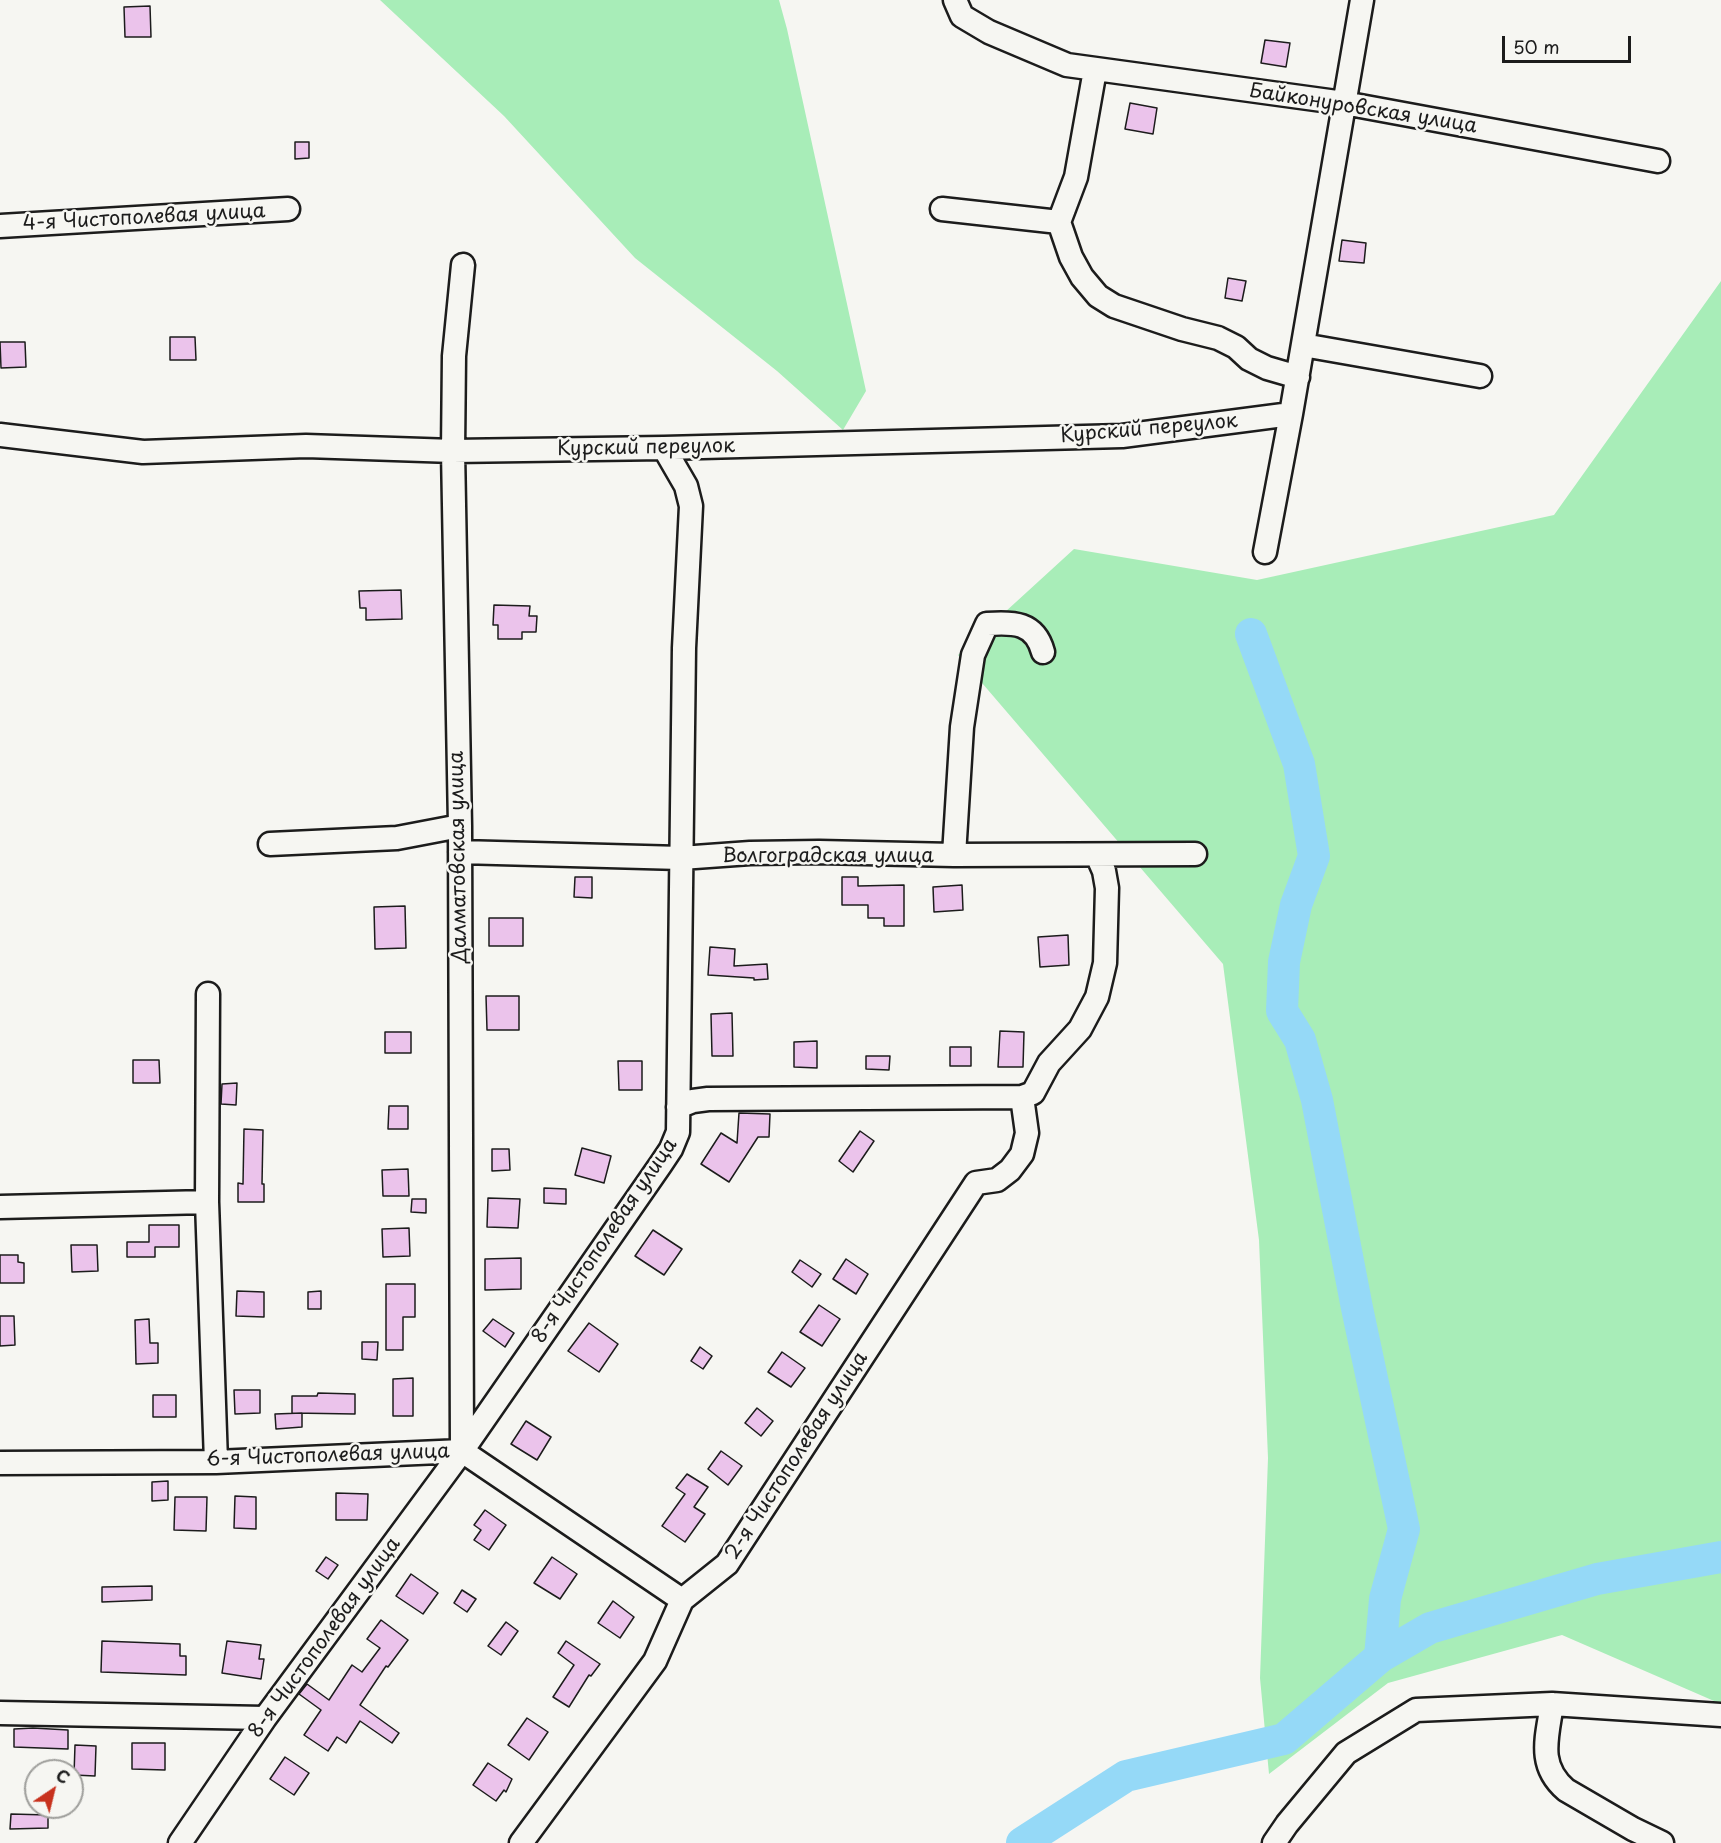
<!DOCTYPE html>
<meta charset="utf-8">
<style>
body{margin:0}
#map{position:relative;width:1721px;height:1843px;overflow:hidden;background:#f6f6f2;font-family:"Playpen Sans",sans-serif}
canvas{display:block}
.north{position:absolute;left:24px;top:1759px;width:60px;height:60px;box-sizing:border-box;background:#f6f6f2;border:2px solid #9f9f9c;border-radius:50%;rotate:35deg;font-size:16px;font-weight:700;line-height:24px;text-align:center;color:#1c1c1c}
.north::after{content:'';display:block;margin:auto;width:21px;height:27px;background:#c8321e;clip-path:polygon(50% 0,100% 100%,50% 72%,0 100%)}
.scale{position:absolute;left:1502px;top:36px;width:129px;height:27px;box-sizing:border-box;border:3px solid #1c1c1c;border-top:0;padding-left:8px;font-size:18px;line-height:21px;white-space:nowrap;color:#1c1c1c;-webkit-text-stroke:4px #f6f6f2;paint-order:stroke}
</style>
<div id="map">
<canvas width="1721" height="1843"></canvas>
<div class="north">С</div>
<div class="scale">50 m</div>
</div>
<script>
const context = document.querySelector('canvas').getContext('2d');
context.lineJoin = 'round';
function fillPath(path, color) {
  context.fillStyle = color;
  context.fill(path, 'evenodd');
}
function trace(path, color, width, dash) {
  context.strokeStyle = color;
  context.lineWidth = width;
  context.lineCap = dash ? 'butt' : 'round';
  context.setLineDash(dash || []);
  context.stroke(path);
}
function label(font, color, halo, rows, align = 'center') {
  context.font = font + ' "Playpen Sans",sans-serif';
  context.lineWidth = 5;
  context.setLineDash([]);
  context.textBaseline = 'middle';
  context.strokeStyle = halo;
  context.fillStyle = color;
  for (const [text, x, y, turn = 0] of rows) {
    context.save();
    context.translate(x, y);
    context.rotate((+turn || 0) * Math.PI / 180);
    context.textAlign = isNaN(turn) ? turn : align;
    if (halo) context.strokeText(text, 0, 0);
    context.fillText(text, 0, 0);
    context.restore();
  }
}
const green = new Path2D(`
 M380,0H779L787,29L866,391L843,430L777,371L635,258L504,116Z
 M1721,281V1704L1562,1635L1388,1683L1269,1774L1260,1678L1268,1458L1259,1240L1223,964L958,655L1074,549L1257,580L1554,515Z`);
const river = new Path2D(`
 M1251,634L1299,764L1314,856L1296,905L1284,962L1282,1011L1300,1040L1317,1100L1357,1308L1404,1529L1385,1599L1380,1657
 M1022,1843L1126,1776L1284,1739L1380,1657L1430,1628L1597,1579L1721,1557`);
const building = new Path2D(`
 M150,6L151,37H125L124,7Z
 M1265,40L1290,43L1286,67L1261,63Z
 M1130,103L1157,108L1153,134L1125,129Z
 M295,142H309V158L295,159Z
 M1342,240L1366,243L1364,263L1339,261Z
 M1228,278L1246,281L1242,301L1225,298Z
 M170,337H195L196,360H170Z
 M0,342H25L26,367L1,368Z
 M401,590L402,619L366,620V608H360L359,591Z
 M494,605L530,606L529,616H537L536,632H522V639H498V625H493Z
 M575,877H592V898L574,897Z
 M842,877H858V886L904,885V926H884V918H868V905H842Z
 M962,885L963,910L934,912L933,887Z
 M405,906L406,948L375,949L374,907Z
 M489,918H523V946H489Z
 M1068,935L1069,965L1040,967L1038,937Z
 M710,947L735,949L734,966L767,964L768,979L754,980V978L708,975Z
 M486,996H519V1030H487Z
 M732,1013L733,1056H712L711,1014Z
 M1000,1031L1024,1032L1023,1067H998Z
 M385,1032H411V1053H385Z
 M817,1041V1068L794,1067V1042Z
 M950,1047H971V1066H950Z
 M866,1056H890L889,1070L866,1069Z
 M133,1060H159L160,1083H133Z
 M618,1061H642V1090H619Z
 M237,1083L236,1105L221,1104L222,1084Z
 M389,1106H408V1129H388Z
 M739,1113L770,1114L769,1137H758L729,1182L701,1164L721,1133L737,1143Z
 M244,1129L263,1130L262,1184H264V1202H238V1183L243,1184Z
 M860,1131L874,1141L853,1172L839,1161Z
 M582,1148L611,1156L604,1183L575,1175Z
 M492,1149H509L510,1170L492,1171Z
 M408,1169L409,1196H383L382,1170Z
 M544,1188L566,1189V1204L544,1203Z
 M488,1198L520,1199L518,1228L487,1227Z
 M412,1199H426V1213L411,1212Z
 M149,1225H179V1247H155V1257H127V1242H149Z
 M409,1228L410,1256L383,1257L382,1229Z
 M653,1230L682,1249L664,1275L635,1256Z
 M71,1245H97L98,1271L72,1272Z
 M0,1255H18V1262L24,1263V1283H0Z
 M521,1258V1289L485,1290V1259Z
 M846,1259L868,1274L856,1294L833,1279Z
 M800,1260L821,1274L812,1287L792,1272Z
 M386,1284H415V1317H403V1350H386Z
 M237,1291L264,1292V1317L236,1316Z
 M321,1291V1309H308V1292Z
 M819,1305L840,1319L822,1346L800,1332Z
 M0,1316H14L15,1345L0,1346Z
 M149,1319L150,1343H158V1363L136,1364L135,1320Z
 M493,1319L514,1333L505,1347L483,1331Z
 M589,1323L618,1344L599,1372L568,1351Z
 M362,1342H378L377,1360L362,1359Z
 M700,1347L712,1356L703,1369L691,1361Z
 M782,1352L805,1368L791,1387L768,1372Z
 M413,1378V1416H393V1379Z
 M234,1390H260V1413L235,1414Z
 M318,1393L355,1394V1414L292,1413V1396H317Z
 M153,1395H176V1417H153Z
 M757,1408L773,1421L761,1436L745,1423Z
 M302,1413V1427L276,1429L275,1414Z
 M526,1421L551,1437L537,1460L511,1444Z
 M721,1451L742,1466L728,1485L708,1469Z
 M687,1474L708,1487L694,1507L705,1514L685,1542L662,1526L685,1494L676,1488Z
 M168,1481V1500L152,1501V1482Z
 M336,1493L368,1494L367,1520H336Z
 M235,1496L256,1497V1529L234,1528Z
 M175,1497H207L206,1531L174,1530Z
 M485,1510L506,1525L489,1550L474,1540L481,1530L474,1525Z
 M326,1557L338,1565L328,1579L316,1571Z
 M552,1557L577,1574L560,1599L534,1583Z
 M411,1574L438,1593L423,1614L396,1596Z
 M152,1586V1600L102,1602V1587Z
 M462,1590L476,1599L467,1612L454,1603Z
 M613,1601L634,1617L620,1638L598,1623Z
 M381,1620L408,1640L388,1667L386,1666L360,1705L399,1733L392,1743L360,1721L346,1743L337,1737L328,1751L304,1735L321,1710L299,1694L307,1684L329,1700L352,1665L362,1672L380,1648L367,1639Z
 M506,1622L518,1631L501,1655L488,1646Z
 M102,1641L180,1644V1656H186V1675L101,1672Z
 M227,1641L261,1645L259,1659H264L261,1679L222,1673Z
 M566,1641L600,1664L591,1676L589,1675L569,1707L553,1697L574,1665L558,1653Z
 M527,1718L548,1732L529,1760L508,1745Z
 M33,1728L68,1730V1749L14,1747V1729Z
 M132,1743H165V1770L132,1769Z
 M75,1745L96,1746L95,1776L74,1775Z
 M285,1757L309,1773L294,1795L270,1779Z
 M488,1763L512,1779L506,1792L504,1790L496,1801L473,1785Z
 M11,1814L48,1815V1828L10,1829Z`);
const minor = new Path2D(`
 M955,0L962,16L989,32L1067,65L1344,103L1658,161
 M1095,70L1076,177L1059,222L1071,257L1082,277L1098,296L1114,306L1182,329L1218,338L1236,347L1249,359L1267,368L1298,377
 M942,209L1059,222
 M0,226L288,209
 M1303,345L1480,376
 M0,435L143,452L306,446L453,451L664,448L1122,436L1291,414
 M1265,552L1291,414L1362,0
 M270,844L397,838L460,826
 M460,852L681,858L750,853L819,852L954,855L1195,854
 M954,855L962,727L973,655L987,624C1013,622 1035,622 1043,652
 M208,994L207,1202L216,1462
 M678,1107L693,1101L708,1099L1022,1097L1033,1093L1049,1063L1080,1029L1097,997L1105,963L1107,888L1104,871L1097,855
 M0,1207L207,1202
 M462,1451L460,826L453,451L454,356L463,265
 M0,1463L216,1462L462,1451L682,1600
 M1552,1704C1547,1738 1537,1765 1566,1790L1633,1829L1662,1843
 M0,1713L265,1718
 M180,1843L265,1718L462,1451L661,1164L671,1149L678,1132L684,648L691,506L686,486L664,448
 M521,1843L655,1661L682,1600L727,1564L976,1183L997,1180L1010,1170L1022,1154L1027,1133L1022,1097
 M1274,1843L1287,1824L1346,1753L1416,1710L1552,1704L1721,1715`);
const streetNames = [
 ["Байконуровская улица",1363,109,9],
 ["4-я Чистополевая улица",144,218,-3],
 ["Курский переулок",1149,429,-5],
 ["Курский переулок",646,448,-1],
 ["Волгоградская улица",828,856],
 ["Далматовская улица",459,857,-91],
 ["8-я Чистополевая улица",605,1241,-56],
 ["6-я Чистополевая улица",328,1456,-2],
 ["2-я Чистополевая улица",797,1456,-57],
 ["8-я Чистополевая улица",325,1638,-54]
];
fillPath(green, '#a8edb8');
trace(river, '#95d9f7', 32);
fillPath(building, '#ebc3eb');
trace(building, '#1c1c1c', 1.5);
trace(minor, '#1c1c1c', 27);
trace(minor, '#f6f6f2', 22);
label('20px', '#1c1c1c', '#f6f6f2', streetNames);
</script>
